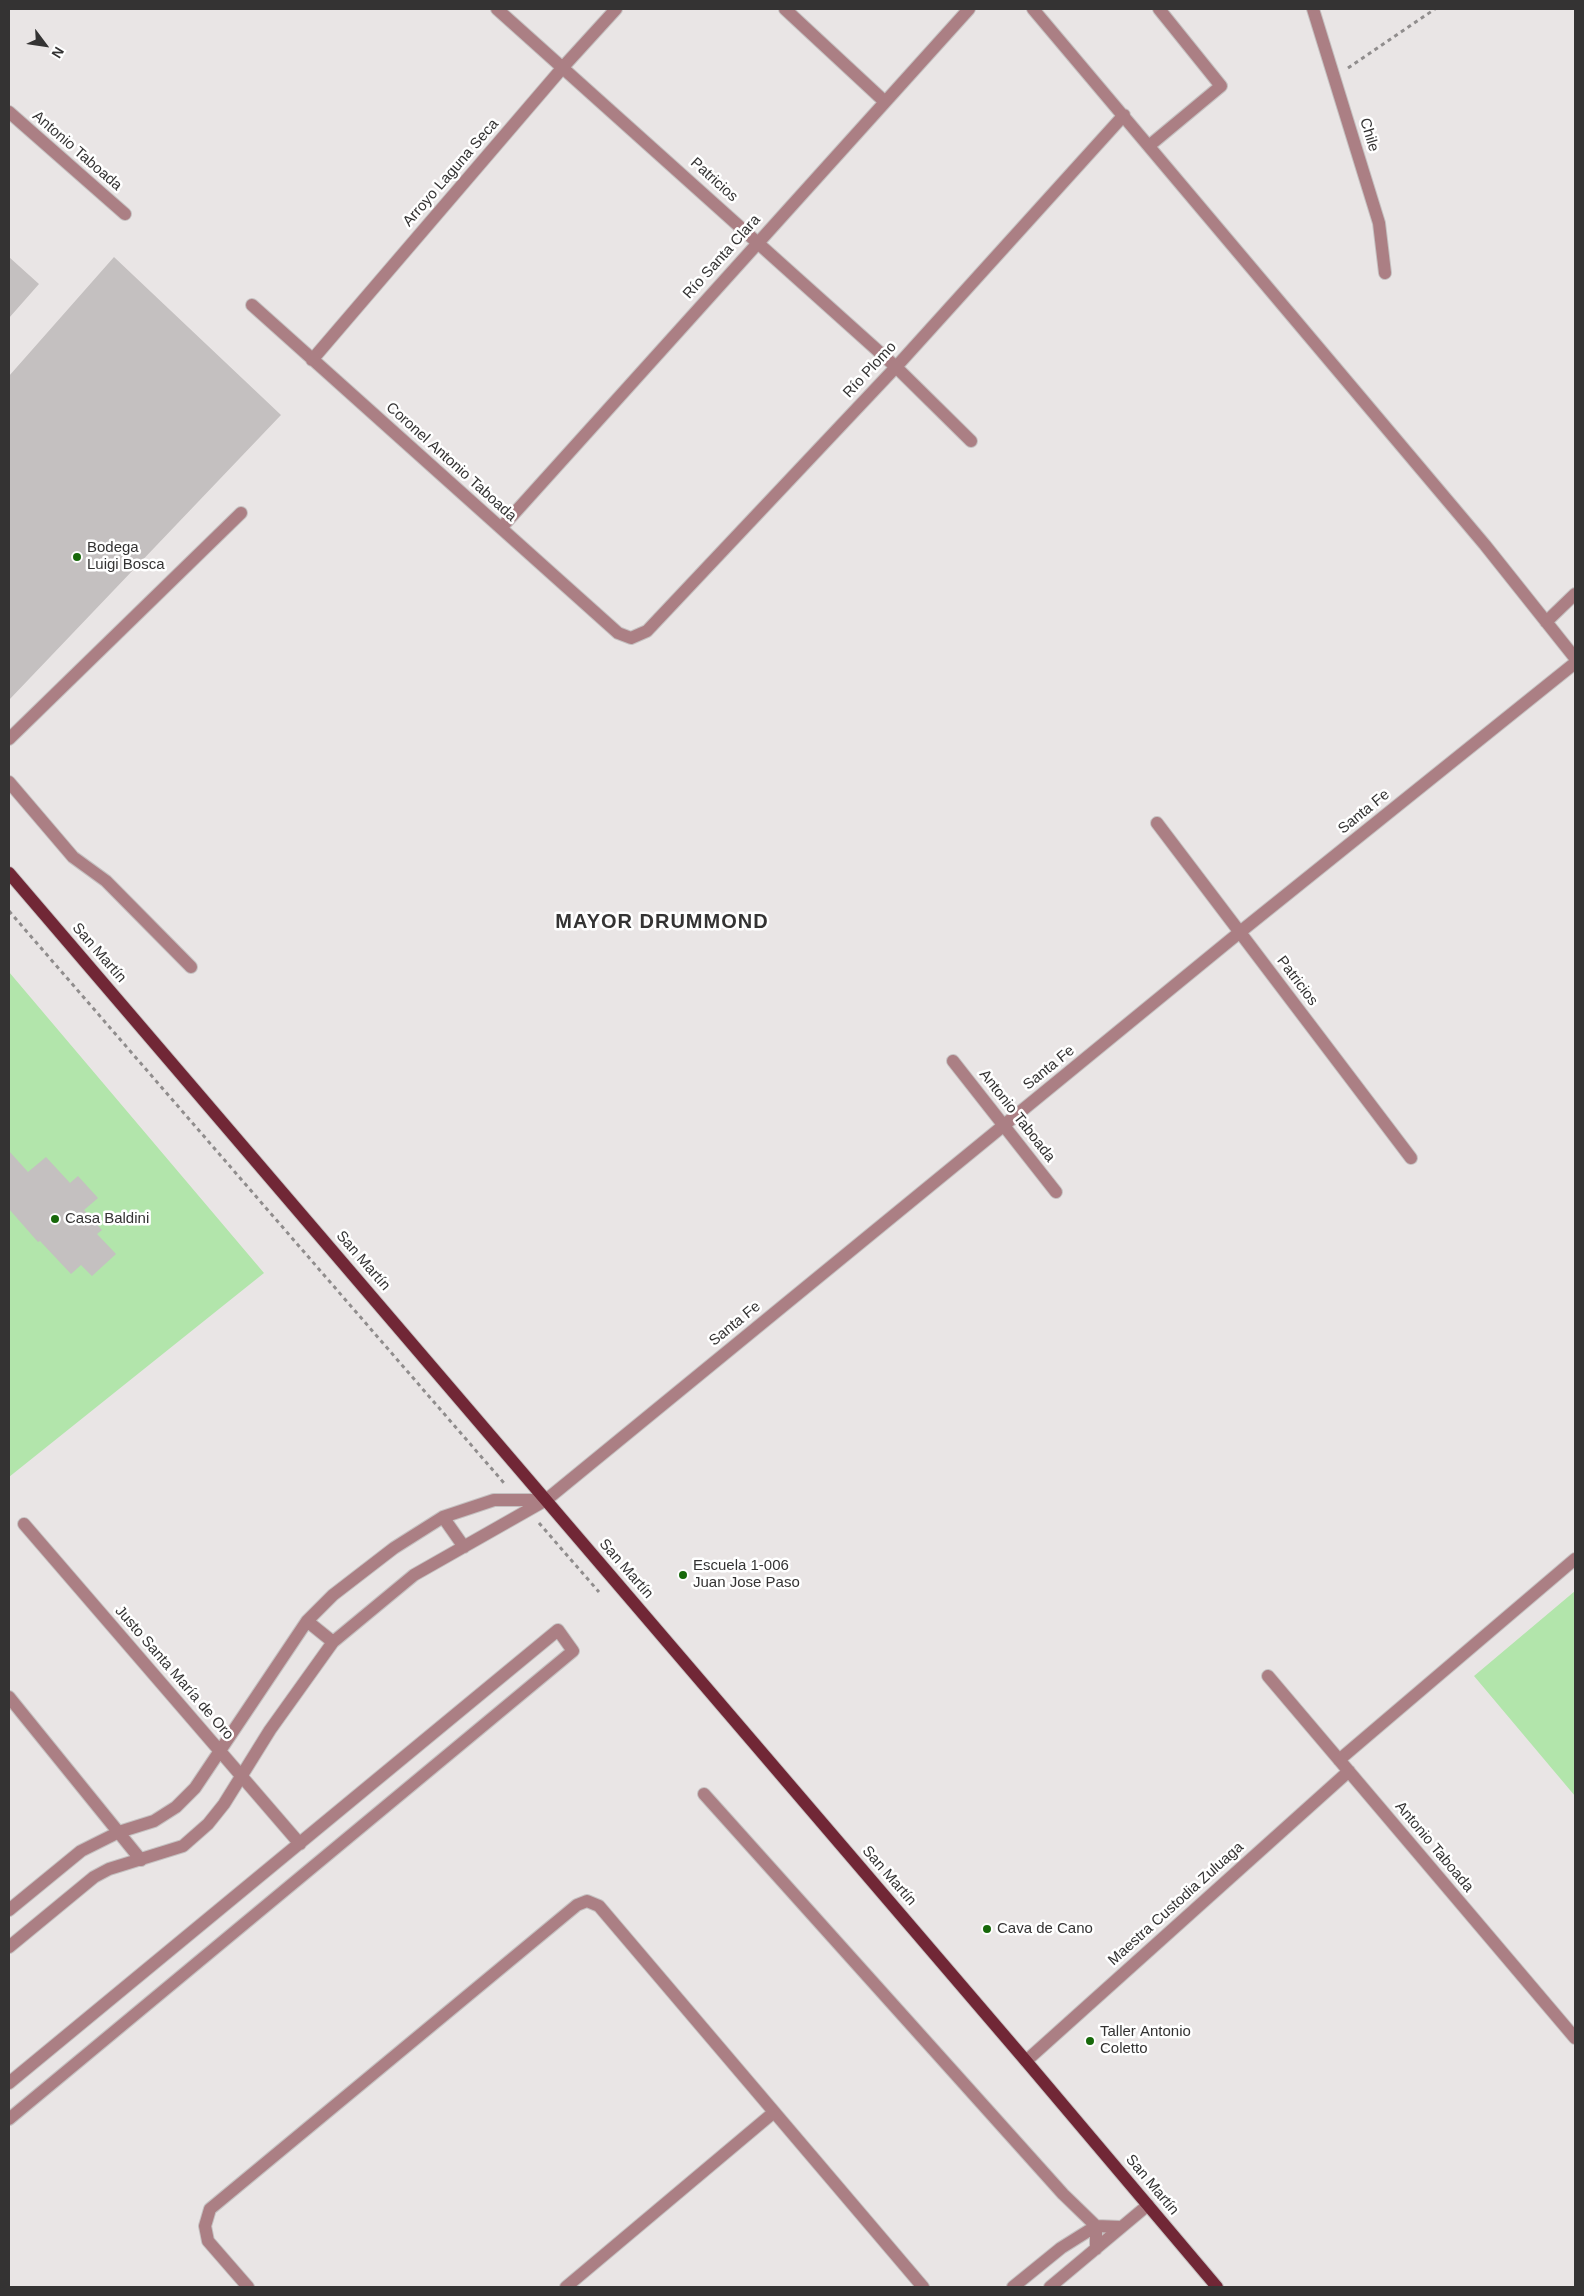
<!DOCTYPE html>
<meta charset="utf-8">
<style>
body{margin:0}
#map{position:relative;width:1584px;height:2296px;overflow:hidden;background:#e9e5e5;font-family:Arial,sans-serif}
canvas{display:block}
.frame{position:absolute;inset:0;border:10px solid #343333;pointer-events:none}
.north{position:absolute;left:20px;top:20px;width:50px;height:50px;-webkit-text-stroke:4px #fff;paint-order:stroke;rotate:121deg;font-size:14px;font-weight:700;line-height:20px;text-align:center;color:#343333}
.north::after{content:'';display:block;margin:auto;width:18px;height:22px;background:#343333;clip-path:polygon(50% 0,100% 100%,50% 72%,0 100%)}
</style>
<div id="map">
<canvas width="1584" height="2296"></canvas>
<div class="frame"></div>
<div class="north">N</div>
</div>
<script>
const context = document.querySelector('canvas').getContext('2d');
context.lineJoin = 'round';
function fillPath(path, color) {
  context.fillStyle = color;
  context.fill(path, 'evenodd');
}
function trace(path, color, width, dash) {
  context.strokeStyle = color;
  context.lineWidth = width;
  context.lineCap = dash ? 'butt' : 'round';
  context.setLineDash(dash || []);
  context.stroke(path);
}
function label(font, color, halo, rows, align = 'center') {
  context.font = font + ' Arial,sans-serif';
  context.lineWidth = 5;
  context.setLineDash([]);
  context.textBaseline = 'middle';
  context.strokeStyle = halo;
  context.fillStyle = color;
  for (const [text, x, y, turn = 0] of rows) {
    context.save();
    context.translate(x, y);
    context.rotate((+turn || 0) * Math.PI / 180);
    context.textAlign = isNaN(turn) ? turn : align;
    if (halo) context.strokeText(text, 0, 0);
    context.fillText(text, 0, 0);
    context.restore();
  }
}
const green = new Path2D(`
 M9,972L264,1273L9,1477Z
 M1575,1591V1796L1474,1676Z`);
const building = new Path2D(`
 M9,257L39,284L9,318Z
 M114,257L281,415L9,700V376Z
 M9,1151L28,1172L46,1157L70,1183L78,1176L98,1198L84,1210L102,1230L97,1234L116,1254L92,1276L81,1265L71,1274L40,1241L38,1242L9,1209Z`);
const path = new Path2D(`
 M1348,68L1435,9
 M9,911L504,1483
 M539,1523L599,1592`);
const minor = new Path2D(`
 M497,9L896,367L971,441
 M785,9L884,101
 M1033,9L1485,545L1575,658
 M1313,9L1379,223L1385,273
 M9,112L125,214
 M1150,145L1221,86L1159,9
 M252,305L618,633L631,638L647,631L896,367L1124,115
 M312,360L564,66L616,9
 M501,528L969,9
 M1546,622L1575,594
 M9,739L241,513
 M9,782L73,857L106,881L191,967
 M1157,823L1411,1158
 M953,1061L1056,1192
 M443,1517L464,1547
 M24,1524L300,1844
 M307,1621L333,1642
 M1268,1676L1575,2038
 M9,1697L141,1860
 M1339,1760L1575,1559
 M704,1794L1063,2194L1096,2226V2249
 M9,1910L81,1851L119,1832L154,1821L176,1807L195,1788L307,1621L333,1595L394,1548L443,1517L494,1500H543
 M9,1947L94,1877L109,1869L183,1846L208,1824L224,1804L270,1730L333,1642L414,1575L546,1500L1240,932L1575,663
 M1026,2061L1349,1771
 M9,2083L558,1630L573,1651L9,2119
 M248,2287L208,2241L205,2226L210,2209L577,1905L587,1901L599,1906L923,2287
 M566,2287L773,2113
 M1013,2287L1061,2248L1096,2226L1121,2227
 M1050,2287L1148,2205`);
const major = new Path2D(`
 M9,873L1026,2061L1217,2287`);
const markers = [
 [77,557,5,"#17680a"],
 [55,1219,5,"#17680a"],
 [683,1575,5,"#17680a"],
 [987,1929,5,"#17680a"],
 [1090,2041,5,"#17680a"]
];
const streetNames = [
 ["Chile",1369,135,73],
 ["Antonio Taboada",77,151,41],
 ["Arroyo Laguna Seca",451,173,-49],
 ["Patricios",714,180,42],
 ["Río Santa Clara",722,257,-48],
 ["Río Plomo",870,370,-47],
 ["Coronel Antonio Taboada",451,462,42],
 ["Santa Fe",1364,812,-39],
 ["San Martín",99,953,49],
 ["Patricios",1297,981,53],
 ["Santa Fe",1049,1068,-39],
 ["Antonio Taboada",1017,1116,52],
 ["San Martín",363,1261,49],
 ["Santa Fe",735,1324,-39],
 ["San Martín",626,1569,49],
 ["Justo Santa María de Oro",174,1673,49],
 ["Antonio Taboada",1434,1847,50],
 ["San Martín",889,1876,49],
 ["Maestra Custodia Zuluaga",1176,1904,-42],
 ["San Martín",1152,2185,50]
];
const poiNames = [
 ["Bodega",87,548],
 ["Luigi Bosca",87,565],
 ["Casa Baldini",65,1219],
 ["Escuela 1-006",693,1566],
 ["Juan Jose Paso",693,1583],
 ["Cava de Cano",997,1929],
 ["Taller Antonio",1100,2032],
 ["Coletto",1100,2049]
];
const districtNames = [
 ["MAYOR DRUMMOND",662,922]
];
fillPath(green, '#b2e5ab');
fillPath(building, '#c4c0c0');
trace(minor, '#c5c1c1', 14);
trace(major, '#c5c1c1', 14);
trace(path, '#908d8d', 3, [4, 4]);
trace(minor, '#ab7f84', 12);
trace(major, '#712736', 12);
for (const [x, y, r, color] of markers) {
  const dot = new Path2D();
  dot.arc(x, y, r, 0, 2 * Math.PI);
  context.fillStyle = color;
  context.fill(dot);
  trace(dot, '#fff', 2);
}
label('15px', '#343333', '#fff', streetNames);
label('15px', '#343333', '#fff', poiNames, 'left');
context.letterSpacing = '1px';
label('bold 20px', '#343333', '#fff', districtNames);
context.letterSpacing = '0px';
</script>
